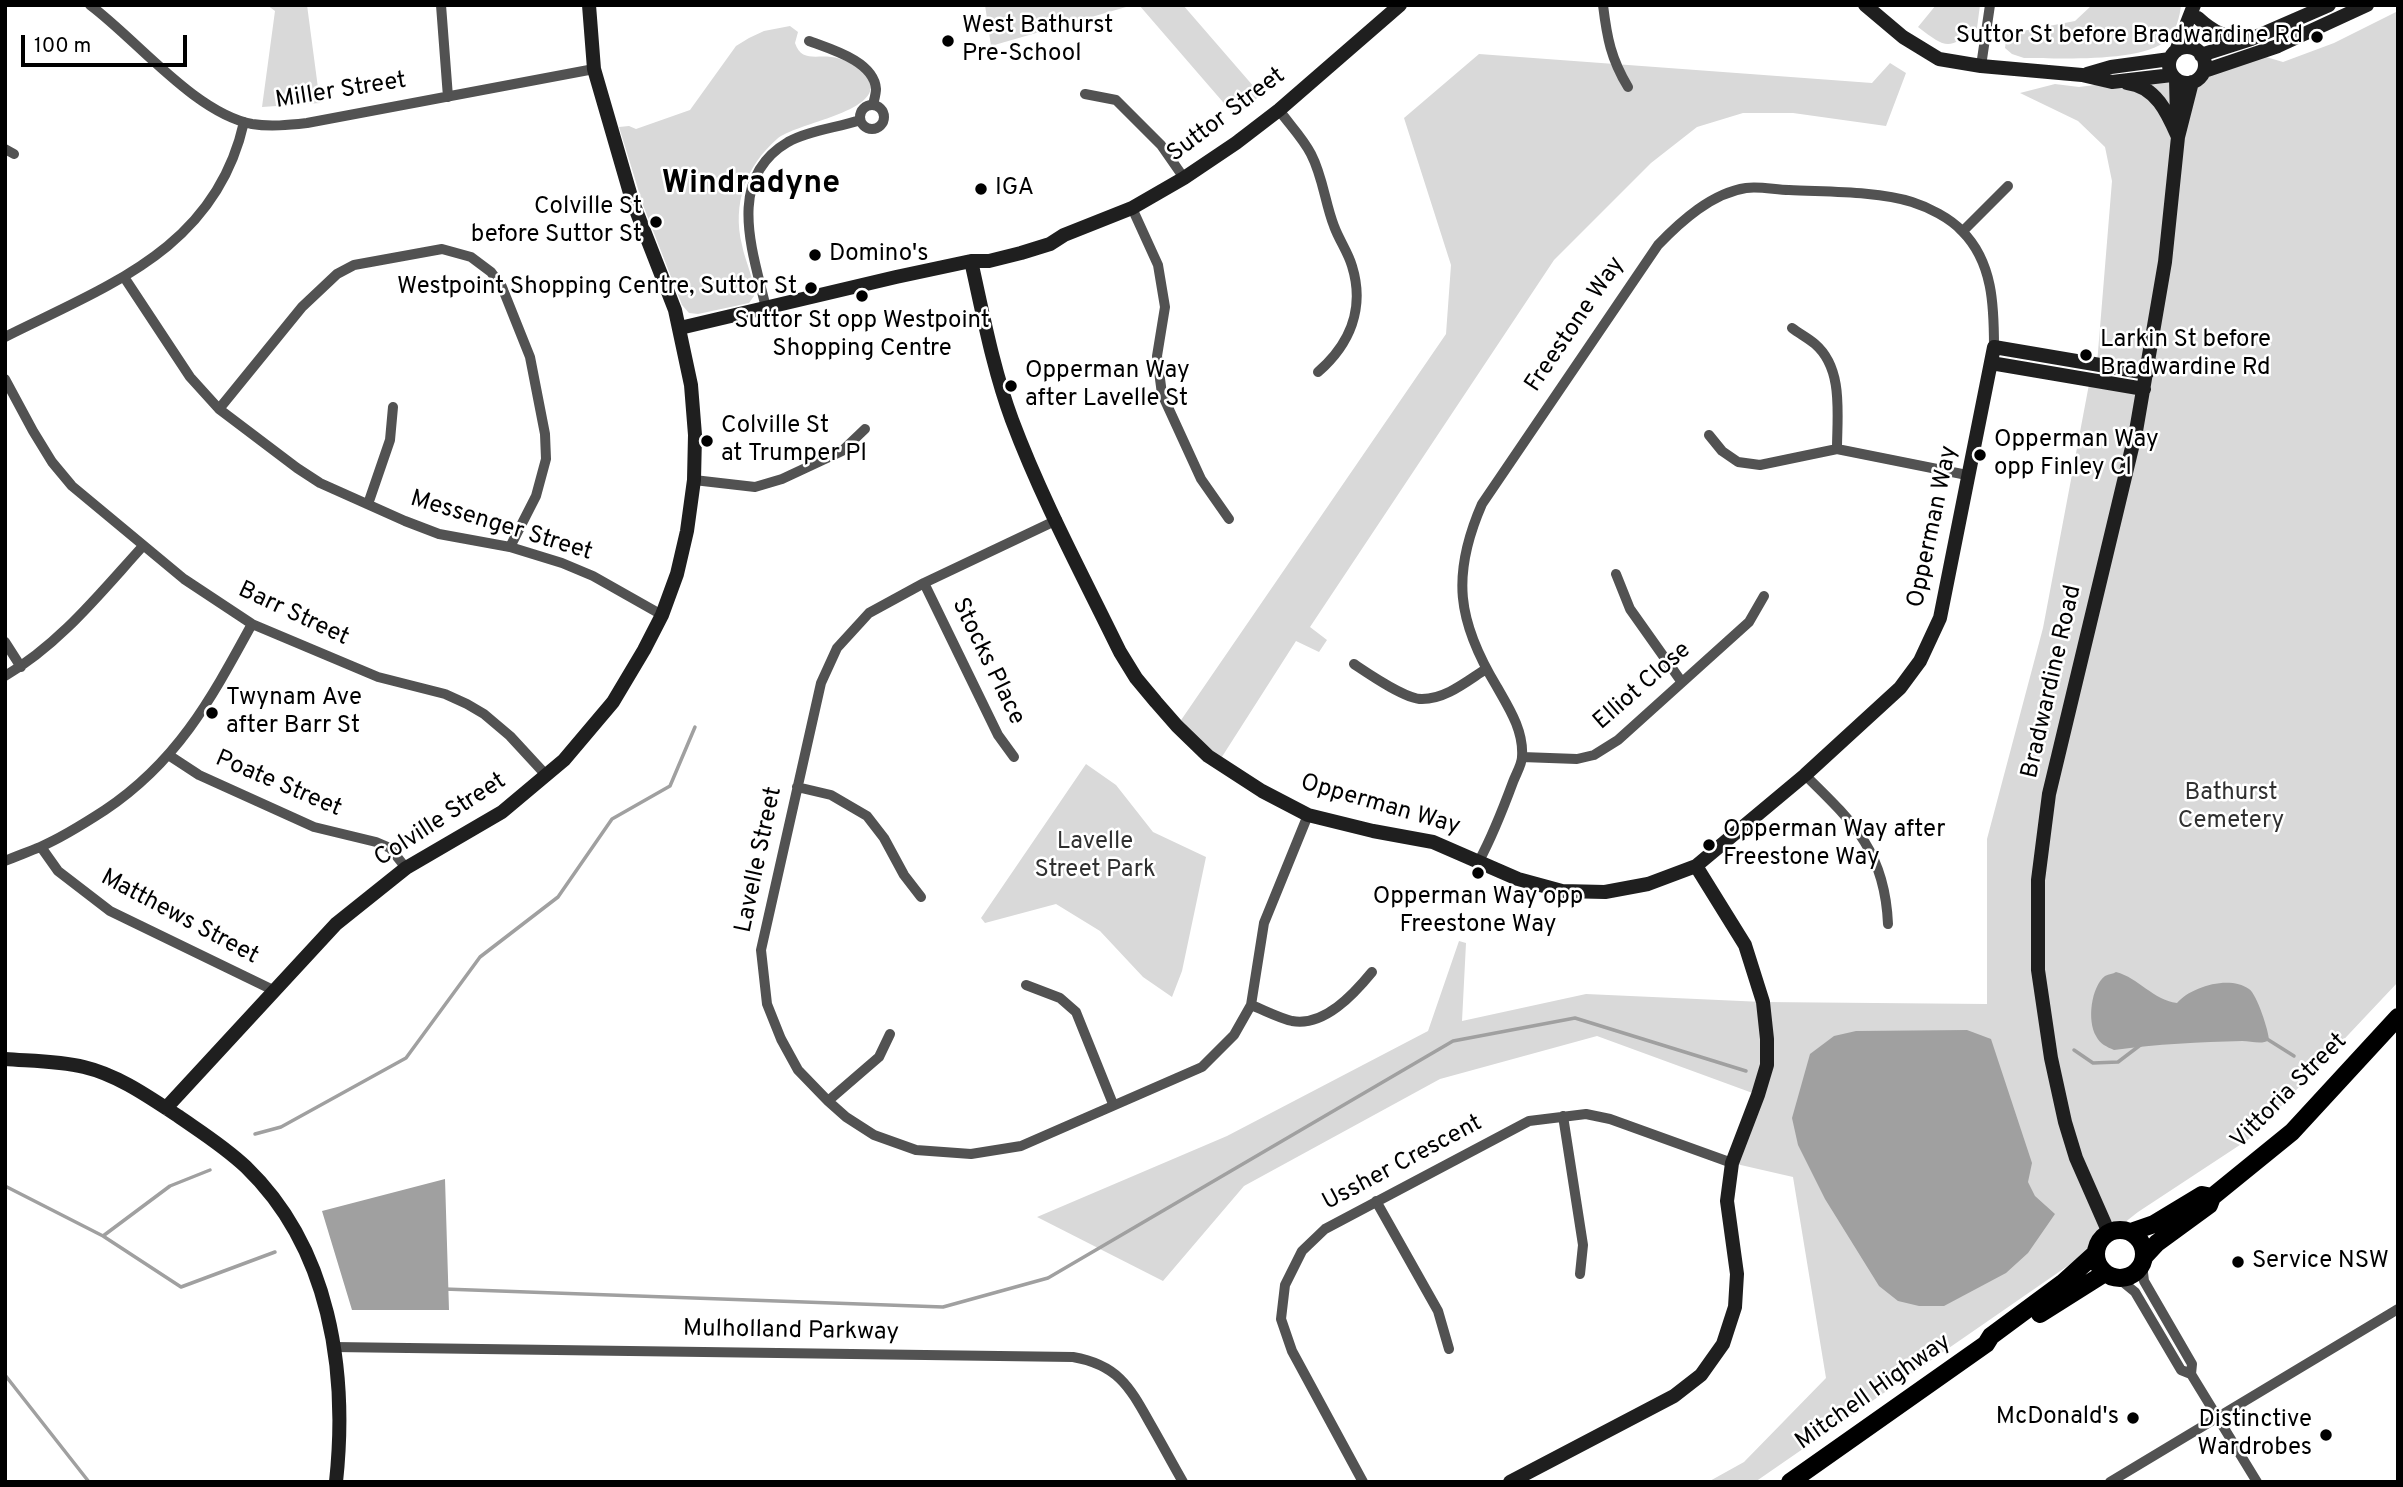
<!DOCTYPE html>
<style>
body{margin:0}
#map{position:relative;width:2403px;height:1487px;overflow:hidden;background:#fff;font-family:Overpass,sans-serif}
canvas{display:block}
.frame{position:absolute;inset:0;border:7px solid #000;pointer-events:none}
.scale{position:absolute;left:21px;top:35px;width:166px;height:32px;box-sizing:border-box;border:4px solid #000;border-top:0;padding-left:9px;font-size:21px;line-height:24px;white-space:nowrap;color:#000;-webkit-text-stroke:5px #fff;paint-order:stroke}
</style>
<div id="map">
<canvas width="2403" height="1487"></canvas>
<div class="frame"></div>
<div class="scale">100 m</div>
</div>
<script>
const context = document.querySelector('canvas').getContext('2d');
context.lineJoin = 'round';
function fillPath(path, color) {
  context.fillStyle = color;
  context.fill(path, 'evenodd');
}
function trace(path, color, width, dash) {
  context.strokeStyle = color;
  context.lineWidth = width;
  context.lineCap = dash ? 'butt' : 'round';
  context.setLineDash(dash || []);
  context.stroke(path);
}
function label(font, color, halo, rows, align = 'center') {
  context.font = font + ' Overpass,sans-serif';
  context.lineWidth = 5;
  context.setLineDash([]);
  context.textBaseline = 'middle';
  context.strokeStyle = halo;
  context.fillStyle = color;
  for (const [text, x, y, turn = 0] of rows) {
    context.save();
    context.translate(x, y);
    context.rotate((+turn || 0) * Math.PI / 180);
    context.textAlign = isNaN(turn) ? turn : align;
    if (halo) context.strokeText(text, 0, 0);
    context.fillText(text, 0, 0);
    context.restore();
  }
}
const green = new Path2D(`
 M267,5H307L320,103L262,107L275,11Z
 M985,5H1133L991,46Z
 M1139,5H1183L1261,95L1235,116Z
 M1936,5H1980L1977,28C1948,50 1947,49 1918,27Z
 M2092,5H2181C2180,16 2176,32 2167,40C2141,63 2058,58 2024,58L2012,54L2005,48L2007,34L2075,21Z
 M2398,11V982L2252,1137L2138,1212L2082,1256L1755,1482H1708L1744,1462L1826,1378L1793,1177L1732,1163L1758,1095L1597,1036L1440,1079L1244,1186L1163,1281L1037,1217L1227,1136L1428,1031L1459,941L1466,943L1462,1021L1586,994L1763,1002L1987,1004V839L2043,628L2090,379L2144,389L2147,373L2097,364L2112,181L2105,147L2078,121L2020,93L2055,84L2079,87L2172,75L2178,133L2197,79L2201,75L2256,54L2283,62L2334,43Z
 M790,26L798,32L795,43C801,62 816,55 831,57C842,58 856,64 864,73C867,77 871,81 871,86C871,114 796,123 777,139C746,166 732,204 742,245C745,261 755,280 754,296L749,303L698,314L689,313L682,305L643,205L619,127L629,126L636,129L690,110L736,46L749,38L764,31Z
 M1479,54L1872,83L1890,63L1906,73L1886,126L1793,113H1743L1697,127L1651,163L1554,260L1310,627L1327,640L1319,652L1296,641L1218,763L1177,726L1446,334L1451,265L1404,118Z
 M1086,764L1116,785L1153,832L1206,857L1182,971L1172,997L1143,977L1100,931L1056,904L985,923L981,918Z`);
const water = new Path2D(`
 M2116,972C2139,978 2153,1000 2177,1003C2191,987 2229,975 2249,989C2257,994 2269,1032 2269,1040C2262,1045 2251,1041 2242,1041C2200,1042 2157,1044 2114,1050C2107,1047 2100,1044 2096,1036C2087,1021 2091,987 2105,976C2109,974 2113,974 2116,972Z
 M1967,1030L1991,1039L2032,1163L2028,1182L2035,1196L2055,1214L2028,1253L2006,1273L1944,1306H1919L1898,1301L1879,1286L1825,1199L1798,1145L1792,1118L1810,1054L1834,1036L1856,1031Z
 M445,1179L449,1310H352L322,1211Z`);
const stream = new Path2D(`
 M2267,1039L2294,1056
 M2074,1050L2093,1063L2118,1062L2143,1043
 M255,1134L281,1127L406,1058L480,957L558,897L612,819L670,786L695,727
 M5,1186L103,1236L181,1287L275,1252
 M103,1236L170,1186L210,1170
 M444,1289L943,1307L1048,1278L1453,1041L1575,1018L1746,1071
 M5,1375L89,1482`);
const street = new Path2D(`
 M90,5C137,40 195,113 252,124C270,127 289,125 307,123L594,69
 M441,5L448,97
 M1603,5C1607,38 1611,59 1628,87
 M809,41C830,49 874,61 876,89C876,94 874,100 873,105
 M1981,66L1990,5
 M1085,94L1116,100L1161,145L1184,178
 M860 117a12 12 0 1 1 24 0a12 12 0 1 1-24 0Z
 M1279,110C1289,124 1303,138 1311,154C1323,177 1325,203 1334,226C1339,240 1348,252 1352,266C1365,308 1350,344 1318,372
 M5,149L14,154
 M1132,208L1158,265L1165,307L1157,356L1162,394L1201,479L1229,519
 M1963,231L2008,186
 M124,277L190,377L219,409L297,468L320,483L405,521L439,534L510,547L562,563L593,576L662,615
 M766,308C753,252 725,179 788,142C810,130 837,128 860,120
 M1792,328C1800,334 1808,338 1815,344C1844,369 1837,415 1837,449
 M5,337C109,285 216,248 244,122
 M5,379L33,431L52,462L72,486L184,579L252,624L378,677L445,694L467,704L484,714L510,736L546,775
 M219,409L302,307L337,274L354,265L442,249L471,257L491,272L502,287L530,357L545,434L546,459L536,496L510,547
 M1709,435L1722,451L1738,462L1760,465L1837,449L1967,475
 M694,480L755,487L782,479L842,451L865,429
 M368,504L390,440L393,407
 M1057,520L924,583L869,613L837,648L821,683L761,950L767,1004L781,1039L798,1070L828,1101L846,1117L874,1135L916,1150L971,1154L1021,1146L1202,1067L1234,1035L1251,1005L1264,923L1308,815
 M1616,574L1630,609L1681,681
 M924,583L998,735L1014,757
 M5,642L21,667
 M1354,664C1369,674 1405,699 1422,699C1446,699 1467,681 1486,669
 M5,676C60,644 101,592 143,546
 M170,756L199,775L314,827L376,842L390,848L406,868
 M1522,757L1577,759L1594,755L1618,740L1749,622L1764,596
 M1805,775C1854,823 1885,852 1888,924
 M797,787L831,795L867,816L884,838L904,875L921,897
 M41,847L58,871L110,911L273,990
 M5,861C17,856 28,852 40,847C61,838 85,823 105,810C178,761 211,699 252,624
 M1479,861C1493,835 1503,809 1513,782C1516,774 1522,764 1522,757C1524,731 1509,708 1497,687C1457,621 1451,575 1482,504L1658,245C1681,221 1712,193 1746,188C1760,186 1776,190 1789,190C1826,192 1878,191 1912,202C1928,207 1950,218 1962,231C1993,262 1994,306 1994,347
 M1026,985L1060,998L1076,1012L1113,1104
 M1251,1005C1264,1010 1279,1018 1292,1021C1324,1027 1354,994 1372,972
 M828,1101L879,1057L890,1034
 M1563,1116L1583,1245L1580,1274
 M1376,1201L1438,1311L1449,1349
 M2142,1264L2144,1281L2192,1364L2191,1374L2257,1482
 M2118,1278L2135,1292L2181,1370L2191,1374
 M334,1347L1073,1357C1119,1365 1130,1388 1151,1425C1162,1444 1172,1463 1183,1482
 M1363,1482L1292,1351L1281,1319L1285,1285L1302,1251L1325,1229L1529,1121L1586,1114L1610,1119L1732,1163
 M2110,1482L2398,1309`);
const secondary = new Path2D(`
 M1865,5L1903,37L1939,59L1981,66L2082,75L2112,82L2172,75
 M2198,18C2213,32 2226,38 2246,39
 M2169 65a18 18 0 1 1 36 0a18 18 0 1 1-36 0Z
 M2176,51L2194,5
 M2201,55L2251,39L2329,5
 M2204,71L2278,46L2367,5
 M2087,74L2111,67L2170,59
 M2176,79L2177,119
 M2127,83C2156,86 2168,114 2178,137
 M971,261C983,314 993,369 1012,420C1042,500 1083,576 1120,652L1136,678L1156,702L1177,726L1208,756L1262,791L1308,815L1373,831L1433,842L1518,879L1562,891L1605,892L1648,884L1696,866L1805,775L1900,688L1920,661L1940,618L1994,347L2147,373
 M680,328L896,277L971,261H989L1021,253L1050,244L1064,235L1132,208L1184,178L1236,143L1279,110L1400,5
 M1991,363L2144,389
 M5,1059C31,1061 59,1061 84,1067C118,1075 149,1097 178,1116C201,1132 225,1147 246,1167C330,1248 348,1370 336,1482
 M166,1108L336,924L406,868L502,812L564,760L613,702L644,650L662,615L677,574L687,531L694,480L695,435L691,385L675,310L632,200L594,69L589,5
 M2109,1233L2076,1158L2065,1122L2051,1058L2038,970V880L2049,794L2136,431L2165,262L2178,137L2192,82
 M1510,1482L1674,1396L1701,1375L1723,1344L1735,1307L1737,1274L1727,1201L1732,1163L1758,1095L1767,1065V1039L1763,1002L1745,945L1696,866`);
const highway = new Path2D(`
 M2096 1254a24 24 0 1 1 48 0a24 24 0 1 1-48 0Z
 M2131,1232L2154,1224L2202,1195L2212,1197
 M2144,1257L2157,1243L2209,1205L2212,1197L2292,1132L2398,1017
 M2040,1314L2105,1273
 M1790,1482L1986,1344L1991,1336L2064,1282L2096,1253`);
const markers = [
 [2317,37,7,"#000"],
 [948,41,7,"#000"],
 [981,189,7,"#000"],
 [656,222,7,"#000"],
 [815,255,7,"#000"],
 [811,288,7,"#000"],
 [862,296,7,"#000"],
 [2086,355,7,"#000"],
 [1011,386,7,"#000"],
 [707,441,7,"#000"],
 [1980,455,7,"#000"],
 [212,713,7,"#000"],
 [1709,845,7,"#000"],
 [1478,873,7,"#000"],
 [2238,1262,7,"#000"],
 [2133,1418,7,"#000"],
 [2326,1435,7,"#000"]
];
const poiNames = [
 ["West Bathurst",962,27],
 ["Pre-School",962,55],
 ["Suttor St before Bradwardine Rd",2303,37,"right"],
 ["IGA",995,189],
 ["Colville St",642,208,"right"],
 ["before Suttor St",642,236,"right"],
 ["Domino's",829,255],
 ["Westpoint Shopping Centre, Suttor St",797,288,"right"],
 ["Suttor St opp Westpoint",862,322,"center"],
 ["Shopping Centre",862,350,"center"],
 ["Larkin St before",2100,341],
 ["Bradwardine Rd",2100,369],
 ["Opperman Way",1025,372],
 ["after Lavelle St",1025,400],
 ["Colville St",721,427],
 ["at Trumper Pl",721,455],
 ["Opperman Way",1994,441],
 ["opp Finley Cl",1994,469],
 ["Twynam Ave",226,699],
 ["after Barr St",226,727],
 ["Opperman Way after",1723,831],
 ["Freestone Way",1723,859],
 ["Opperman Way opp",1478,898,"center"],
 ["Freestone Way",1478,926,"center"],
 ["Service NSW",2252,1262],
 ["McDonald's",2119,1418,"right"],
 ["Distinctive",2312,1421,"right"],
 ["Wardrobes",2312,1449,"right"]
];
const streetNames = [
 ["Miller Street",341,92,-9],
 ["Suttor Street",1227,116,-37],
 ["Freestone Way",1576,325,-56],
 ["Messenger Street",501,527,17],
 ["Opperman Way",1934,527,-78],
 ["Barr Street",293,615,25],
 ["Stocks Place",987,662,64],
 ["Bradwardine Road",2053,682,-77],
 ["Elliot Close",1643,687,-41],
 ["Poate Street",278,785,23],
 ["Opperman Way",1380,806,16],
 ["Colville Street",441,821,-33],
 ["Lavelle Street",760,860,-78],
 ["Matthews Street",179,918,28],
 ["Vittoria Street",2290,1092,-45],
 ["Ussher Crescent",1403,1164,-28],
 ["Mulholland Parkway",791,1332,1],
 ["Mitchell Highway",1874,1393,-35]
];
const parkNames = [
 ["Bathurst",2231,794],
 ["Cemetery",2231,822],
 ["Lavelle",1095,843],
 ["Street Park",1095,871]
];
const districtNames = [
 ["Windradyne",751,186]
];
fillPath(green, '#d9d9d9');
fillPath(water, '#a0a0a0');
trace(stream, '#a0a0a0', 3.5);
trace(street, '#525252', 10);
trace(secondary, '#1f1f1f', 14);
trace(highway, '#000', 18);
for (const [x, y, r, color] of markers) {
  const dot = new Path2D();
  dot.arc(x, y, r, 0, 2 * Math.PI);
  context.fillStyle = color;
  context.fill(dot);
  trace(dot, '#fff', 2.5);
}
label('24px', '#000', '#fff', poiNames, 'left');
label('24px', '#000', '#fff', streetNames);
label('24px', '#303030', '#fff', parkNames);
label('bold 32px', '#000', '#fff', districtNames);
</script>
